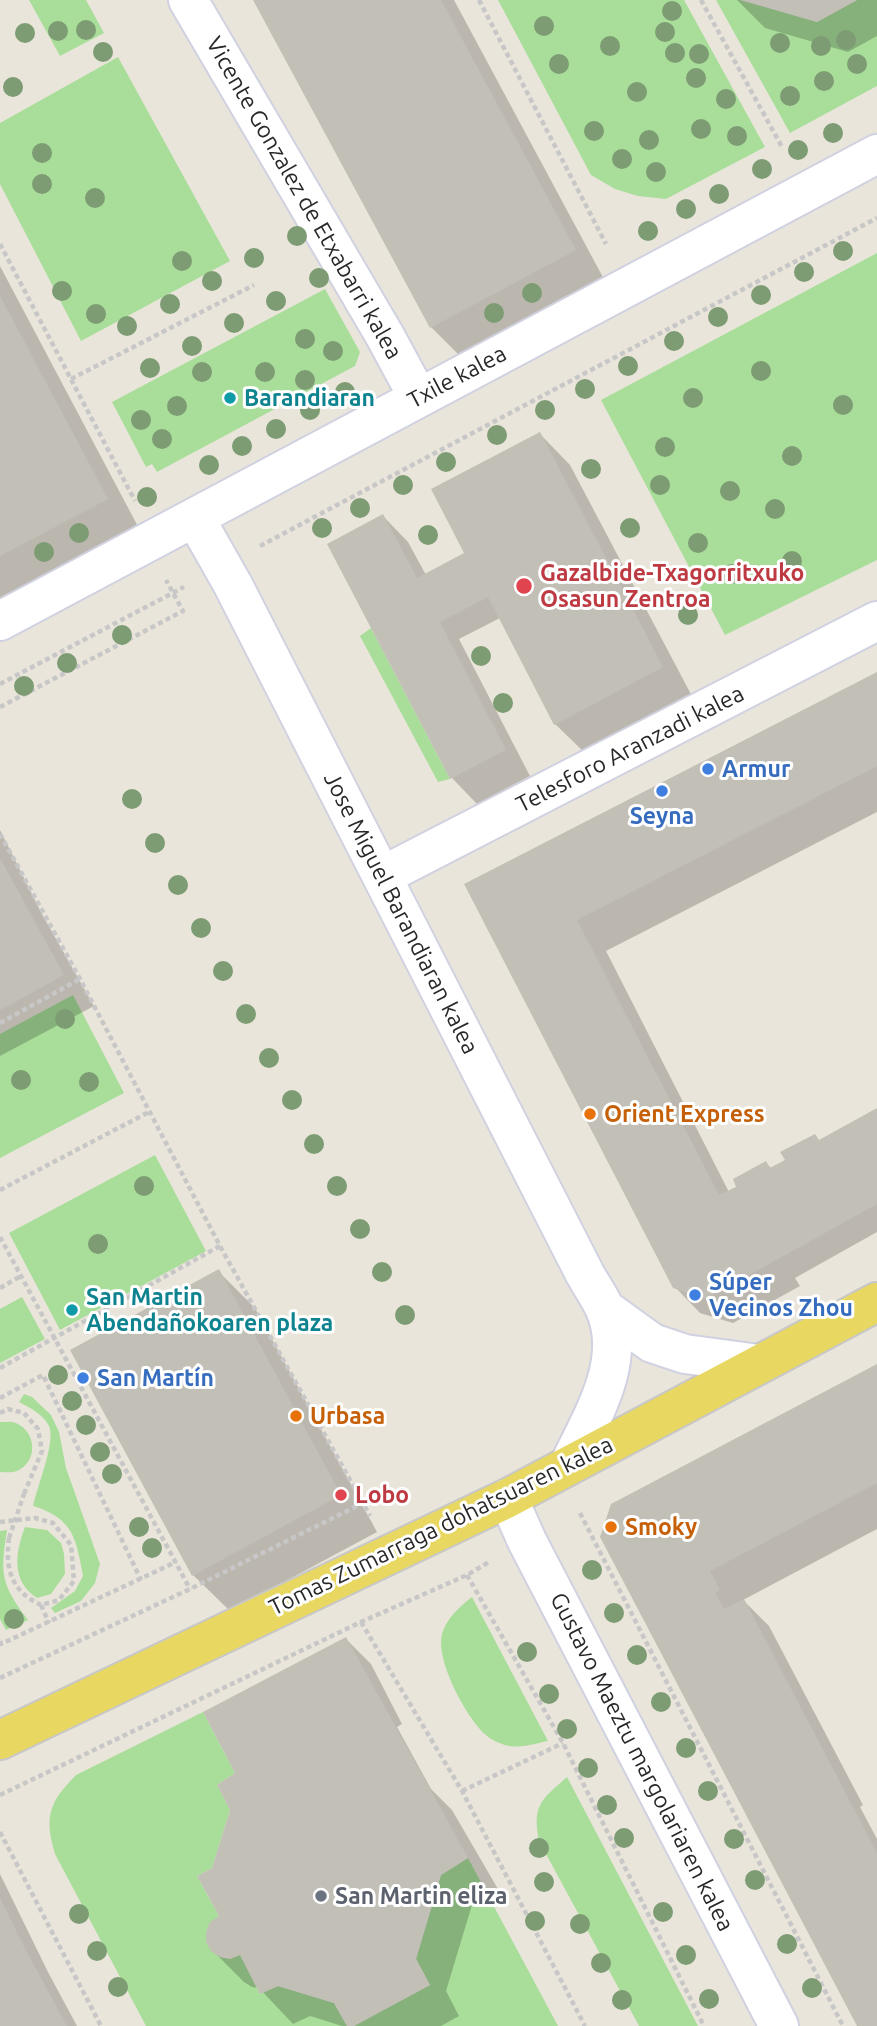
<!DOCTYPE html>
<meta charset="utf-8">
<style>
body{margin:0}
canvas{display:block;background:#eae5db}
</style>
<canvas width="877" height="2026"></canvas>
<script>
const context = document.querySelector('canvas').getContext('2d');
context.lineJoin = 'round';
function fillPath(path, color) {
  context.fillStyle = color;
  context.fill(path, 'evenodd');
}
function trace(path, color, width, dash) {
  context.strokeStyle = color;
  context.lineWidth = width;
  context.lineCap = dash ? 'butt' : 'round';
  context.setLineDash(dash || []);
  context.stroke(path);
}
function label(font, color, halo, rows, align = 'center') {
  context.font = font + ' Ubuntu,sans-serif';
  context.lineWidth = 6;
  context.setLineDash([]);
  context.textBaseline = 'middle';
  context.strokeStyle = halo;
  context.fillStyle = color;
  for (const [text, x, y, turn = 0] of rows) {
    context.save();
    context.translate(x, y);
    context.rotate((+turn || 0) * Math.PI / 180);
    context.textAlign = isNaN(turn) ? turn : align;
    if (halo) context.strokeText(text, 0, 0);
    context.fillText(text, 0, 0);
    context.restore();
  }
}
const green = new Path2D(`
 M29,0H86L104,33L60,56Z
 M498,0H684L765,147L666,199L638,196L615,189L591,175Z
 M716,0H740L817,22L857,0H877V86L790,133Z
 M118,57L230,261L81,341L0,184V123Z
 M877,253V560L725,635L601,400Z
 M325,289L360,352L355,366L157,472L152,464L146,467L112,402Z
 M371,628L450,779L438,782L360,636Z
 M73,995L124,1093L0,1158V1034Z
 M155,1155L206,1251L60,1330L9,1233Z
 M22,1297L45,1339L0,1363V1309Z
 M24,1394L32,1397L51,1415L59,1432L66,1468L100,1564L95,1583L81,1601L55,1613L51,1608L75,1591L83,1576C76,1538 73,1518 33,1506C37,1487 56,1442 49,1426C43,1414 30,1408 19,1402Z
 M0,1422C5,1422 12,1421 16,1423C37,1432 38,1462 17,1471C12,1473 5,1472 0,1472Z
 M25,1527L47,1530L61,1543L64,1554L65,1574L51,1594L37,1598C11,1581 15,1553 25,1527Z
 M7,1530C0,1575 1,1584 28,1620L6,1630L0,1619V1531Z
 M472,1597L548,1741C534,1744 519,1749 505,1745C499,1743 491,1740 486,1735C467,1719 435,1660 442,1634C446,1619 460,1606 472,1597Z
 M203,1712L235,1773L217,1785L230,1810L212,1868L197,1876L219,1916L206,1942C214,1957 224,1960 240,1955L260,1994L278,1986L334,2003L347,2026H146L55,1854C44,1817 49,1802 76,1775Z
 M567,1777L698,2026H639L539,1841C532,1805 541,1800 567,1777Z
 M468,1858L558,2026H354L430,1985L416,1959L441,1875Z`);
const shadow = new Path2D(`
 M256,0H454L605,281L462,358L431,327Z
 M737,0H877V36L848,52L765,28Z
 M0,266L143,536L0,612Z
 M540,434L570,465L693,698L586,754L555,724L500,618L459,639L530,776L477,804L452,778L330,545L383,516L408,542L426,575L464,555Z
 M877,674V812L606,951L729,1192L736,1189L766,1163L772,1169L877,1111V1232L795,1278L800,1286L733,1323L700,1313L674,1286L467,884Z
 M0,830L42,914L94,1006L0,1056Z
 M218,1271L255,1308L377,1532L230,1611L193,1575Z
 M877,1366V1529L743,1600L769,1626L863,1805L860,1807L877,1839V2026H859L601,1537Z
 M346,1639L371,1664L402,1724L397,1727L431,1789L452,1810L498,1889L472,1905L446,1991L459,2016L441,2026H342L310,2016L293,2024L259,1988L252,1987L244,1982L212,1950L221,1917L213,1869L232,1810L239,1775Z
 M0,1874L48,1972L77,2026H0Z`);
const building = new Path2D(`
 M253,0H441L576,250L430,328Z
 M742,0H857L817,22Z
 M0,296L108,499L0,556Z
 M540,432L663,667L554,725L488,597L440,622L506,750L450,779L327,544L383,514L417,578L464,553L431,489Z
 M877,672V766L577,920L719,1195L736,1187L733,1179L766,1161L770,1168L785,1160L780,1152L815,1134L819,1140L877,1108V1204L706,1299L673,1288L464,884Z
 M0,858L64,975L0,1010Z
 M219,1269L341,1495L192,1576L70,1350Z
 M877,1364V1483L710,1571L720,1590L715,1593L724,1609L744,1599L877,1853V2026H857L600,1537L611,1504Z
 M346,1637L468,1858L441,1875L416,1959L430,1985L354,2026H347L334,2003L278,1986L260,1994L240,1955L230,1959L220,1957L211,1951L206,1942V1932L210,1922L219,1916L197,1876L212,1868L230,1810L217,1785L235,1773L203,1712Z
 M0,1898L23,1945L67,2026H0Z`);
const path = new Path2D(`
 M479,0L606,244
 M701,0L782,147
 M0,244L135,501
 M71,379L254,285
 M260,546L877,218
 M0,684L184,587
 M0,707L183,611L166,580
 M0,834L80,979L220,1246L370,1516
 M0,1023L80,979
 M0,1190L149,1112
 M0,1237L190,1589
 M0,1288L21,1276
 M0,1368L220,1246
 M0,1398L43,1375L141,1580
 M0,1413L8,1409L24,1413L38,1429L42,1451L24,1494
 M580,1513L843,2026
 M0,1522L35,1518L53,1523L71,1545L74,1581L59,1600L41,1605L49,1623
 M9,1538C5,1569 11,1591 41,1605
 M467,1575L563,1743L704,2026
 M361,1622L462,1791L585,2026
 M0,1641L1,1644L176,1562
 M0,1678L190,1589L363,1503
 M462,1791L563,1743
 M0,1795L361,1622L467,1575L489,1562
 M0,1832L101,2026`);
const street = new Path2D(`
 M188,0L385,336L418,397
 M195,518L233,585L585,1274C591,1285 599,1296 604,1307C629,1360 591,1418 569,1465
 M0,621L877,154
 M382,876L877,621
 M605,1309L652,1343L685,1354L759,1364
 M508,1498L527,1541L779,2026`);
const primary = new Path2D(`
 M0,1740L508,1498L877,1302`);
const pathBridge = new Path2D(`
 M9,1538L24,1494`);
const trees = [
 [672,11],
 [544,26],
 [86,30],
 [58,31],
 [665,32],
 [25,33],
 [846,40],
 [780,43],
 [610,46],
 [821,46],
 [103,52],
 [675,53],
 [699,54],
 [559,64],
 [857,64],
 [696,78],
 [824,81],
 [13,87],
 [637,92],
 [790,96],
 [726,99],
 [701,129],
 [594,131],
 [833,133],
 [737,136],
 [649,140],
 [798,150],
 [42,153],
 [622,159],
 [762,169],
 [656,172],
 [42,184],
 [719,194],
 [95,198],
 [686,209],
 [648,231],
 [297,236],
 [843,251],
 [254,258],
 [182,261],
 [804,272],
 [319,278],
 [212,281],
 [62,291],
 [532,293],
 [761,295],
 [276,301],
 [170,304],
 [494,313],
 [96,314],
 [718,317],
 [234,323],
 [127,326],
 [305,339],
 [674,341],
 [192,346],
 [333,351],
 [628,366],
 [150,368],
 [761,371],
 [202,372],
 [265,372],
 [305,380],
 [585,389],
 [345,392],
 [693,398],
 [843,405],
 [177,406],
 [310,410],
 [545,410],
 [141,420],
 [276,429],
 [497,435],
 [162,439],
 [242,446],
 [665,447],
 [792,456],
 [446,462],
 [209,465],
 [591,469],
 [403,485],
 [660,485],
 [730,491],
 [147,497],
 [360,508],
 [775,509],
 [322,528],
 [630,528],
 [79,533],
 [428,535],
 [698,543],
 [44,552],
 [792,561],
 [732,574],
 [688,615],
 [122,635],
 [481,656],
 [67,663],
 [24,686],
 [503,703],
 [132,799],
 [155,843],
 [178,885],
 [201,928],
 [223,971],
 [246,1014],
 [65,1019],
 [269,1058],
 [21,1080],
 [89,1082],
 [292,1100],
 [314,1144],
 [144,1186],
 [337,1186],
 [360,1229],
 [98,1244],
 [382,1272],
 [405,1315],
 [58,1375],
 [72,1401],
 [86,1425],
 [100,1452],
 [112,1474],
 [139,1527],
 [152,1548],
 [592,1570],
 [614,1613],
 [14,1619],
 [527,1652],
 [637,1655],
 [549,1694],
 [661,1702],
 [567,1729],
 [686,1748],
 [588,1768],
 [708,1791],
 [607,1805],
 [624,1838],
 [734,1839],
 [539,1848],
 [755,1880],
 [544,1882],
 [663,1912],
 [79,1914],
 [535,1921],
 [580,1924],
 [787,1944],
 [97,1951],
 [686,1955],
 [601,1963],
 [118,1987],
 [812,1988],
 [709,1999],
 [622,2000]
];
const markers = [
 [230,398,7,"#0f9aa8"],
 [524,586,9,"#e0444e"],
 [708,769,7,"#3f7fe0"],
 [662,791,7,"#3f7fe0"],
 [590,1114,7,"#e8710a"],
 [695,1295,7,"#3f7fe0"],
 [72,1310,7,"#0f9aa8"],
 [83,1378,7,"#3f7fe0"],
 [296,1416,7,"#e8710a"],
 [341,1495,7,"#e0444e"],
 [611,1527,7,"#e8710a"],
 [321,1896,7,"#6b7280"]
];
const streetNames = [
 ["Vicente Gonzalez de Etxabarri kalea",304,198,60],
 ["Txile kalea",457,377,-28],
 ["Telesforo Aranzadi kalea",630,749,-27],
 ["Jose Miguel Barandiaran kalea",401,913,63],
 ["Tomas Zumarraga dohatsuaren kalea",441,1526,-26],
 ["Gustavo Maeztu margolariaren kalea",642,1762,63]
];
const cultureNames = [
 ["Barandiaran",244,398],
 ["San Martin",86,1297],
 ["Abendañokoaren plaza",86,1323]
];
const healthNames = [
 ["Gazalbide-Txagorritxuko",540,573],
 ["Osasun Zentroa",540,599],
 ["Lobo",355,1495]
];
const shopNames = [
 ["Armur",722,769],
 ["Seyna",662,816,"center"],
 ["Súper",709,1282],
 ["Vecinos Zhou",709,1308],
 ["San Martín",97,1378]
];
const foodNames = [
 ["Orient Express",604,1114],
 ["Urbasa",310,1416],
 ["Smoky",625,1527]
];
const worshipNames = [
 ["San Martin eliza",335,1896]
];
fillPath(green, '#a9de9a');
fillPath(shadow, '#0003');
fillPath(building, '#c2bfb7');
trace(street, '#d0d1e1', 42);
trace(primary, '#c7c7c7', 42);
trace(path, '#c7c7c7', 4.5, [5, 3.5]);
trace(street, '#fff', 38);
trace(primary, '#e8d862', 38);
trace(pathBridge, '#c7c7c7', 4.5, [5, 3.5]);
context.fillStyle = '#7d9c73';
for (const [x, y] of trees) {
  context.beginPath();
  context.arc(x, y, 10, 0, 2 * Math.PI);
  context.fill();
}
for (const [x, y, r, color] of markers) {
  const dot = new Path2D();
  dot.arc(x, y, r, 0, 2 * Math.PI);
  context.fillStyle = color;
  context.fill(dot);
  trace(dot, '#fff', 2.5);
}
label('23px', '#282828', '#fff', streetNames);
label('bold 23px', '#0d838f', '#fff', cultureNames, 'left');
label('bold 23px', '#be3a42', '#fff', healthNames, 'left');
label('bold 23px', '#366cbe', '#fff', shopNames, 'left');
label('bold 23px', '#c56008', '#fff', foodNames, 'left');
label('bold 23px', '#5b616d', '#fff', worshipNames, 'left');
</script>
